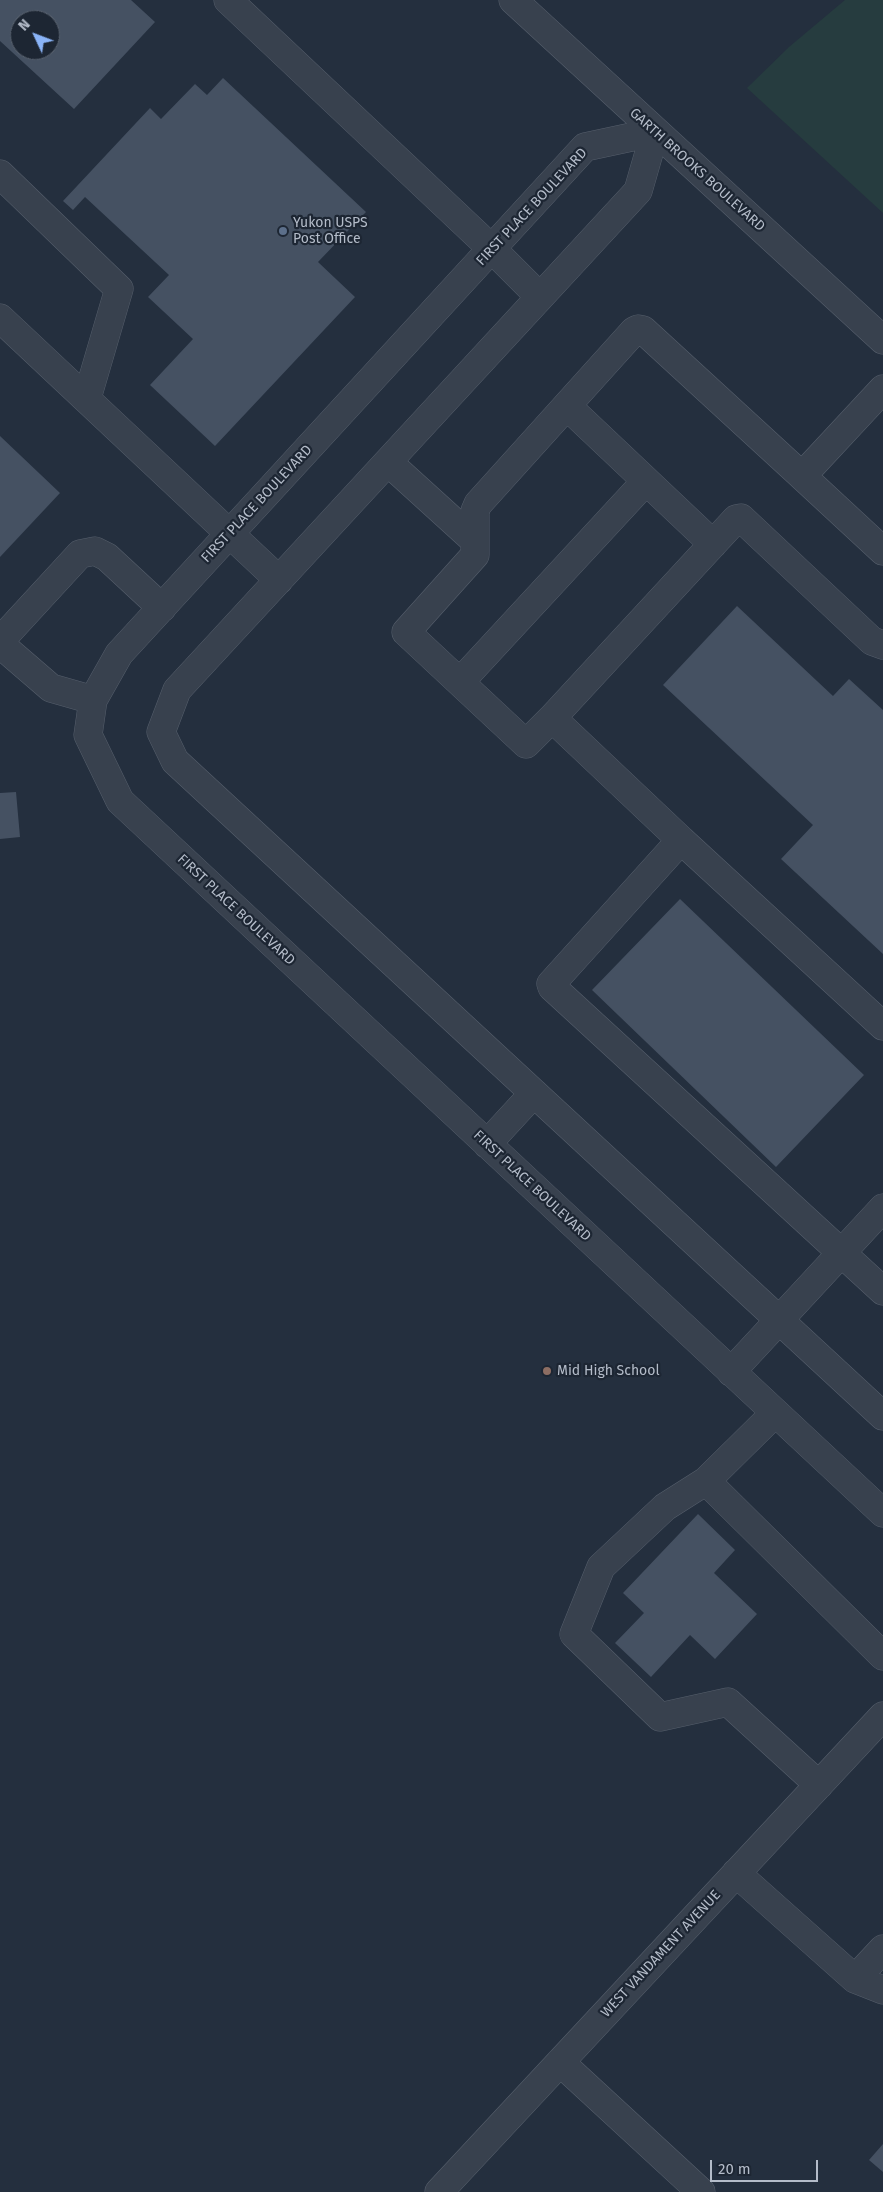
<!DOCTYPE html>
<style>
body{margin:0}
#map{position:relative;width:883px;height:2192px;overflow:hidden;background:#242f3e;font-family:"Fira Sans",sans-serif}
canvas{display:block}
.north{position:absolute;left:10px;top:10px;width:50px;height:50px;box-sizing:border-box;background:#1d2633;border:1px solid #59626f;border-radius:50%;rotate:313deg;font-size:14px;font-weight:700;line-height:20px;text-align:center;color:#b4bcc9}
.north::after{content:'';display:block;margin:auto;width:18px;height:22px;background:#8ab4f8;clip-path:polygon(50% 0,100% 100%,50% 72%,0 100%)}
.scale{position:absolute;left:710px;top:2160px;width:108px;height:22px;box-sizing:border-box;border:2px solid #b4bcc9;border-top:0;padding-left:6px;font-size:15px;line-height:18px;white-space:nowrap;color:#b4bcc9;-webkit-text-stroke:4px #1d2633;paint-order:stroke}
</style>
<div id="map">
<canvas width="883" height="2192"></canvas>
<div class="north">N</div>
<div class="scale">20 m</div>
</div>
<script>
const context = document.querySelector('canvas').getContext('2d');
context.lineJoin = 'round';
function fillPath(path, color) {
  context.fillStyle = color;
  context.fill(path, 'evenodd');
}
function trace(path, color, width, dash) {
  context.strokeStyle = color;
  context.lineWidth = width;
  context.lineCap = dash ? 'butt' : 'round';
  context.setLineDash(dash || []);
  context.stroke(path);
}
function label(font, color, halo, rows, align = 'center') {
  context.font = font + ' "Fira Sans",sans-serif';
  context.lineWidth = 4.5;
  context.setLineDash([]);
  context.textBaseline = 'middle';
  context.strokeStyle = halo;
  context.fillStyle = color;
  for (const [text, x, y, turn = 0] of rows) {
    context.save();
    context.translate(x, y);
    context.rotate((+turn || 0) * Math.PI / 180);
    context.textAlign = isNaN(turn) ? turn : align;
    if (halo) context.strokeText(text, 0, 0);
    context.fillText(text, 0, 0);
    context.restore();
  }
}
const green = new Path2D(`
 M845,0H883V213L747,88L789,47Z`);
const building = new Path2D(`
 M0,0H131L155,22L74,109L0,41ZM20,20H50V50H20Z
 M223,78L366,212L318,262L355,297L215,446L150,385L193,339L148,297L169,275L85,197L73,210L63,201L150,108L161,119L195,84L207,95Z
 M0,436L60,493L0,557Z
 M737,606L833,696L849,679L883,710V954L781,859L813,825L663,685Z
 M16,792L20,837L0,839V793Z
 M680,899L864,1075L776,1167L592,990Z
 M698,1514L735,1550L714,1573L757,1614L715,1659L690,1635L651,1677L615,1643L644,1613L623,1593Z
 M883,2144V2172L869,2160Z`);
const minor = new Path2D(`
 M228,0L492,249L540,297
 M513,0L883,340
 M0,174L119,289L87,398
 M0,318L279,580
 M567,406L713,544
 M388,462L475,541
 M802,476L883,551
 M0,641L80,554L95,551L107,557L162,608
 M0,644L51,688L93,700
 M883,645L872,641L741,518L736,519L552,718L681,840L551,984L552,987L883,1291
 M460,682L646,481
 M552,718L526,744L406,632L475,555V511L478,504L634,331L638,329L643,330L802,476L883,389
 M681,840L883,1026
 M487,1144L534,1093
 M731,1372L883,1208
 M775,1413L706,1481L883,1656
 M883,1416L175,761L161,732L177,690L638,191L655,132L585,147L119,654L93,700L88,735L120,801L883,1513
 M706,1481L665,1507L601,1567L574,1634L660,1717L728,1702L819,1785
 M736,1873L855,1979L883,1990
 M855,1979L883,1949
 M560,2062L701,2192
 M439,2192L883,1716`);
const markers = [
 [283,231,5,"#5c6f8a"],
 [547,1371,5,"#8d6e63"]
];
const streetNames = [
 ["GARTH BROOKS BOULEVARD",697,170,42],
 ["FIRST PLACE BOULEVARD",532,207,-47],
 ["FIRST PLACE BOULEVARD",257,504,-47],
 ["FIRST PLACE BOULEVARD",236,910,43],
 ["FIRST PLACE BOULEVARD",532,1186,43],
 ["WEST VANDAMENT AVENUE",661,1954,-47]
];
const poiNames = [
 ["Yukon USPS",293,223],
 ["Post Office",293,239],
 ["Mid High School",557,1371]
];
fillPath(green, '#263c3f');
fillPath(building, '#455162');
trace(minor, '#565f6c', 29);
trace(minor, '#38414e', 28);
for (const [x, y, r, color] of markers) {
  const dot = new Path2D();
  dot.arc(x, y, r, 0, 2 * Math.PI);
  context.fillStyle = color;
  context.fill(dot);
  trace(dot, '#1d2633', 2);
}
label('14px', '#b4bcc9', '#1d2633', streetNames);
label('14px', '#b4bcc9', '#1d2633', poiNames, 'left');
</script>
